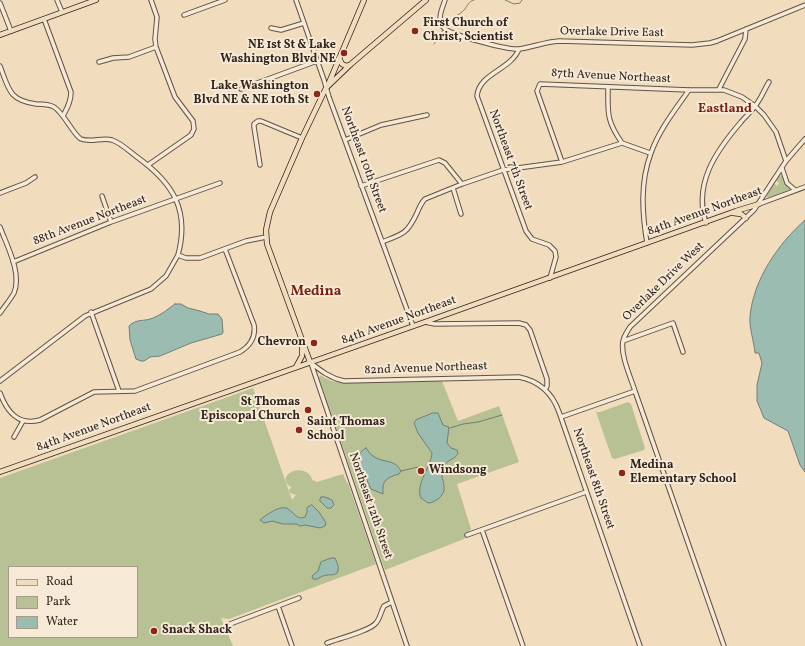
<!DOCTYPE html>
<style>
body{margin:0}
#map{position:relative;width:805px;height:646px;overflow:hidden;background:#f1ddbe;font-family:Vollkorn,serif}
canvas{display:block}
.legend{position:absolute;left:8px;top:566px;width:130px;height:72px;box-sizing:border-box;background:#f6e9d5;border:1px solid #a79a8b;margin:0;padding:5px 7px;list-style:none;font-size:12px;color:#31241c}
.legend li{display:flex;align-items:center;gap:8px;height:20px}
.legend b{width:20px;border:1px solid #a79a8b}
</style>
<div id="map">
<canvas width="805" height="646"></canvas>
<ul class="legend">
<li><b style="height:5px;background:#f1ddbe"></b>Road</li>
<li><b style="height:11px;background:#b8c193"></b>Park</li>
<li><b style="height:11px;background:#9bbcb1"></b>Water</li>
</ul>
</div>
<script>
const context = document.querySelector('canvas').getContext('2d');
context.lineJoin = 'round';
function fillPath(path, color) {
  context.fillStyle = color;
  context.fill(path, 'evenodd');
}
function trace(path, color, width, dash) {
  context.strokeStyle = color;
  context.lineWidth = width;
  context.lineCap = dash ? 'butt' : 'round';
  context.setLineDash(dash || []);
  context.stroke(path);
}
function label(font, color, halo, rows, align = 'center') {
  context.font = font + ' Vollkorn,serif';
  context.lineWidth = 4;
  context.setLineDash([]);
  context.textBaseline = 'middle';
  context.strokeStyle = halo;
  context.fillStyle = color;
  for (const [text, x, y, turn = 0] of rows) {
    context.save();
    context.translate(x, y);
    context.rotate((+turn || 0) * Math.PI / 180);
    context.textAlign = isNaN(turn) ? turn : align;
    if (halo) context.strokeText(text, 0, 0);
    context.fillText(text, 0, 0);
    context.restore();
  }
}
const green = new Path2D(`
 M780,175L782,176L785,183L791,189L790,192L767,198V195L774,183L777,186L779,183L776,180Z
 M320,375L331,381L348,383L442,381L458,421L499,406L519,462L457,484L471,529L464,539L385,570L319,378Z
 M253,388L292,500L296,495L290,493L289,489L292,488C271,475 308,459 313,482V480L317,482L343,474L347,483H348L376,564L229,619L221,618L233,646H0V478ZM9,567H137V637H9Z
 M628,402L631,404L645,448L644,450L615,459L612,458L596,412H600Z`);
const water = new Path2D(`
 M805,220V472L800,465L788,431L764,418L757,401V385L762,363L759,353H755C754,342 749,327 750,317C753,280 778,244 805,220Z
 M175,304H181L188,308L200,311L209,314H218L222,319L223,332L222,334L191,343L160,356L150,357L144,361H141L136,359L130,340L129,326C137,318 144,322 153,318C161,315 168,309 175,304Z
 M433,413H438L443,425L449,427L447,443L451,448L457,450L458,453C455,460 448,459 445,465C438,476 445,480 444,490C443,497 434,503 428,503L421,498C415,484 431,467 432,453L418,433L414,423L416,420Z
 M366,448C368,451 370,454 373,456C384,464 394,458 401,471L399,474C392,476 383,479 383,487C383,489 383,492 383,494L371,489L364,474V471L360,472V467L357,464C357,457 360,451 366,448Z
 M321,497H325L332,500L334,505L331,508H327L320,501Z
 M312,505L319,512L326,523L325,526L320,528L305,525L300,526L297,524H283L272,521L264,523L260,520C266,515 278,506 286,508C294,511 296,521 305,517L307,512V508Z
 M332,558H335C337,563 340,568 337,573C333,576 328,574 323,576C318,578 318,580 313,579L312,576L318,571L321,562Z`);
const stream = new Path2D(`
 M505,0L514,4L520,3L522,0
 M446,25C450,18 459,16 465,9C468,5 468,2 474,0
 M434,44L443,30
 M450,428L463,424L478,422L502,415
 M401,471L418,467L427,470
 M356,473L360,472`);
const minor = new Path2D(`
 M57,0L62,12
 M296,0L324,80L329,97L413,326
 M445,0C442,9 437,18 443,27C449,35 508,50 519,49C533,47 545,42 559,41L692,45L710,43L717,41L805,5
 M0,3L11,31
 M184,15L225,0
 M44,19L71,92C71,102 67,108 63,116
 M271,28L281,30L304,23
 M519,49C511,70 479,73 477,96L526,231L532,239L549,245L555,251L556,257L550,278
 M99,62L113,58L129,57L156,47
 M0,66C9,90 9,100 36,104C42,104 49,104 54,107C64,113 74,136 81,139C91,143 102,137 112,140C121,143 129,151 137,157C173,183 190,210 178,255
 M608,87C608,113 606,120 622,143
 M241,89L317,61
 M719,89L745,39L746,29
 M345,140L381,125L427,115
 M562,162L537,91L540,84L689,90H724L742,97L755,106L764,115L776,132L786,161
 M148,165L191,135L194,129L193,121L175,97L156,47L155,39L157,17L151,0
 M260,165L254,127V124L258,121H261L302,138
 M782,168L787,183L795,190
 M361,186L439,160L445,163L462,184
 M453,188L461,214
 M0,193L26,183L35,177
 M102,196L111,222
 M759,204L805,187
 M706,223C693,184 716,151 741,122C745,117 751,112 755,106C761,99 764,90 769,82
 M0,227C7,246 22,273 14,293C10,300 4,307 0,313
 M382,242C403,234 407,234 417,213C419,208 421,203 425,199L462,184L503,170L562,162L622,143L650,153
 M647,243C642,213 640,182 651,153C659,130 675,110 689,90
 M13,262L111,222L220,183
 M91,312L119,391
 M425,322L435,324L519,323L526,325L530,330L547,379V386L545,390
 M623,341L673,323L683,352
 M310,362C321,371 330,378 344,381L519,377C539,381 552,392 559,412L640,646
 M311,363L407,646
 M0,381L85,316L151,289L166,276L178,255L186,258H200L246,241L266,237
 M0,393C7,412 18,426 40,420L94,392L135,391L240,352C250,346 256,338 254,325L225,249
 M561,417L635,391
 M14,437L23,421
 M482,530L523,646
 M467,535L586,492
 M278,606L292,646
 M230,624L299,598
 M327,643C337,639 370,631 376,623C380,619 381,611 384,606L392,602
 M724,646L635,391C631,378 620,355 623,341C624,336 627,332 630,327L754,210L786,161L805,139`);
const major = new Path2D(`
 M0,35L96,0
 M339,58L342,64L346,66L350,65
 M328,85L364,0
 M733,213L741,214L746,218
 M310,362L267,244L266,230L270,212L302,138L326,88L351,64L426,0
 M296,367L302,356V344
 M0,472L425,322L736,211L759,204`);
const markers = [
 [415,31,4,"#8f2418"],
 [344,53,4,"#8f2418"],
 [317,94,4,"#8f2418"],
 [314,343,4,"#8f2418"],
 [308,410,4,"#8f2418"],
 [299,430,4,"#8f2418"],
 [421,471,4,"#8f2418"],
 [622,473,4,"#8f2418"],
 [154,631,4,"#8f2418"]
];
const poiNames = [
 ["First Church of",423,24],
 ["Christ, Scientist",423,38],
 ["NE 1st St & Lake",336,46,"right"],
 ["Washington Blvd NE",336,60,"right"],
 ["Lake Washington",309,87,"right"],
 ["Blvd NE & NE 10th St",309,101,"right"],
 ["Chevron",306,343,"right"],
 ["St Thomas",300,403,"right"],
 ["Episcopal Church",300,417,"right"],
 ["Saint Thomas",307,423],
 ["School",307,437],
 ["Medina",630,466],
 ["Elementary School",630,480],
 ["Windsong",429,471],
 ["Snack Shack",162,631]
];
const streetNames = [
 ["Overlake Drive East",612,33,1],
 ["87th Avenue Northeast",611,77,3],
 ["Northeast 10th Street",363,160,70],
 ["Northeast 7th Street",510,160,70],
 ["84th Avenue Northeast",705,212,-20],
 ["88th Avenue Northeast",90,221,-21],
 ["Overlake Drive West",664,282,-44],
 ["84th Avenue Northeast",399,321,-20],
 ["82nd Avenue Northeast",426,369,-2],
 ["84th Avenue Northeast",94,428,-20],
 ["Northeast 8th Street",593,479,71],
 ["Northeast 12th Street",370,506,71]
];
const neighbourhoodNames = [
 ["Eastland",725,110]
];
const quarterNames = [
 ["Medina",316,292]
];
fillPath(green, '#b8c193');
fillPath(water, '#9bbcb1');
trace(water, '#717f75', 1);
trace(stream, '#717f75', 1);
trace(minor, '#615244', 5.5);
trace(major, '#31241c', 6);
trace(minor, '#f6e9d5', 3.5);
trace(major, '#f1ddbe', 4.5);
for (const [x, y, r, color] of markers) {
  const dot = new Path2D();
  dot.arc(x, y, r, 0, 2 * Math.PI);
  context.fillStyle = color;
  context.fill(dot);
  trace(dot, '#f6e9d5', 1.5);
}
label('bold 12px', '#31241c', '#f6e9d5', poiNames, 'left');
label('12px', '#31241c', '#f6e9d5', streetNames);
label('bold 13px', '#7a1f14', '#f6e9d5', neighbourhoodNames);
label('bold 14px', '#7a1f14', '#f6e9d5', quarterNames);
</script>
